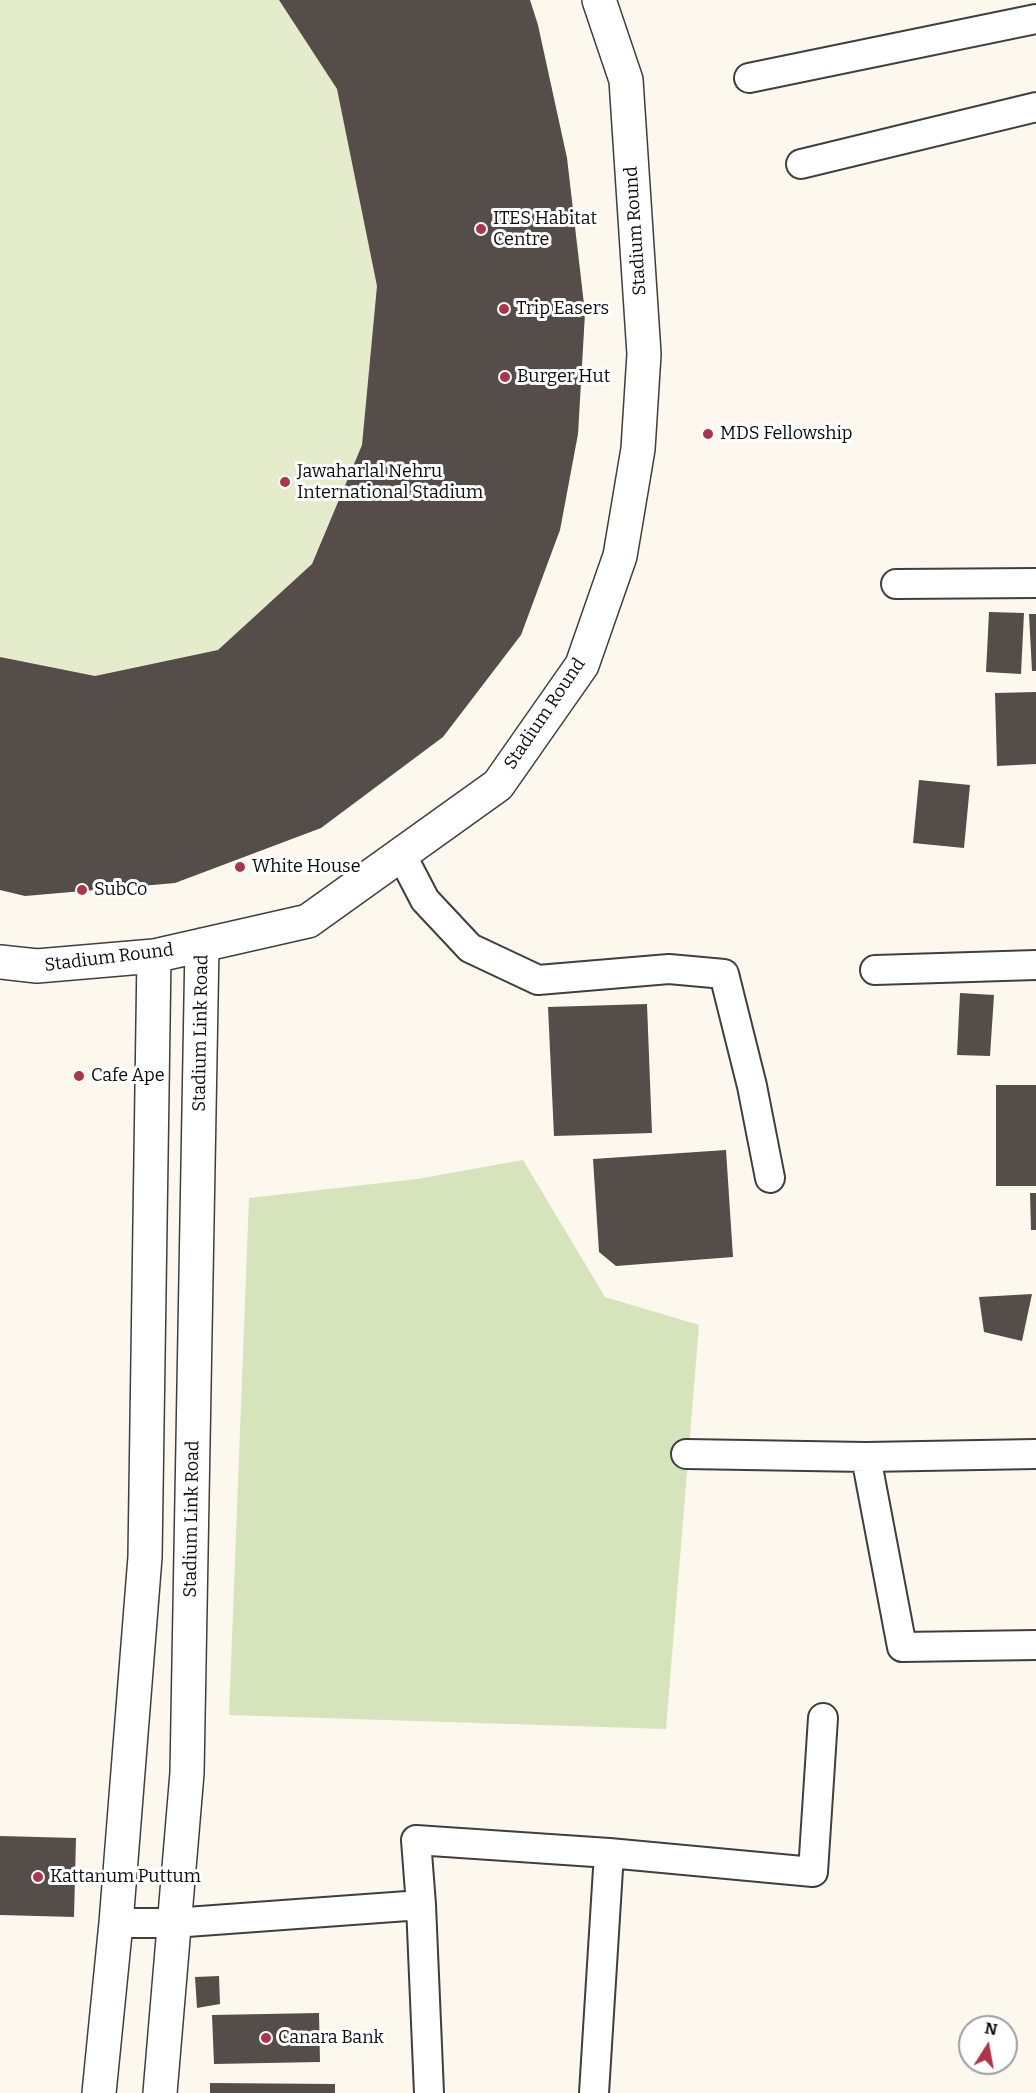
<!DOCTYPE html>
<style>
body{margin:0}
#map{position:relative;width:1036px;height:2093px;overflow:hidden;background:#fdf8ee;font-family:Bitter,serif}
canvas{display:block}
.north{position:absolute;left:958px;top:2015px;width:60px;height:60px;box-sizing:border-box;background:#fff;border:2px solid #9e9e9e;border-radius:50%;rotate:11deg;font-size:16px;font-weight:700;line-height:24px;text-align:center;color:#0c0c0c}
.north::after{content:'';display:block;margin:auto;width:21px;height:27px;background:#ad3449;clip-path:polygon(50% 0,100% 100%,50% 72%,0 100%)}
</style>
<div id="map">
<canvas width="1036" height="2093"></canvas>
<div class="north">N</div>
</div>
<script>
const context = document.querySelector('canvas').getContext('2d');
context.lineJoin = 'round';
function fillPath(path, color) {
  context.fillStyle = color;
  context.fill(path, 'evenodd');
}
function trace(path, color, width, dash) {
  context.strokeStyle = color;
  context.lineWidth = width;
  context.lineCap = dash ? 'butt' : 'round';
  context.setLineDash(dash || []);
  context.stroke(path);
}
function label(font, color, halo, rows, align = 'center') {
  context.font = font + ' Bitter,serif';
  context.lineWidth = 6;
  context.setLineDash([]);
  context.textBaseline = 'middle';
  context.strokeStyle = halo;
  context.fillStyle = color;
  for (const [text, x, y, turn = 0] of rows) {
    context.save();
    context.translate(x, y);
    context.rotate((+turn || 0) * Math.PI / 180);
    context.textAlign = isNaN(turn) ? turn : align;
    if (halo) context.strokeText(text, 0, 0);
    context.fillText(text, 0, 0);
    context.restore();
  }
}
const green = new Path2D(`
 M523,1160L605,1297L699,1325L666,1729L229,1715L249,1198L417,1179Z`);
const pitch = new Path2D(`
 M0,0H530L567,158L585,313L578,434L560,530L521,635L321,828L175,883L25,896L0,890Z`);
const building = new Path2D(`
 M279,0H530L538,25L567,158L585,313L578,434L560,530L521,635L443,737L321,828L175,883L25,896L0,890V657L95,676L218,650L312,564L362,445L377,286L337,89Z
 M989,612L1024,613L1021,674L986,672Z
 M1029,614H1036V671H1032Z
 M1036,692V764L997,766L995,693Z
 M919,780L970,785L964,848L913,843Z
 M960,993L994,995L990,1056L957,1055Z
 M647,1004L652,1133L554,1136L548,1007Z
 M996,1085H1036V1186H996Z
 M726,1150L733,1257L616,1266L599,1252L593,1159Z
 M1030,1193H1036V1230H1031Z
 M1032,1294L1022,1341L984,1332L979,1297Z
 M0,1836L76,1838L74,1917L0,1915Z
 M219,1976L220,2004L197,2008L195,1977Z
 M319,2013L320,2062L214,2064L212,2015Z
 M210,2083L335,2084V2093H210Z`);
const minor = new Path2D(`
 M749,78L1036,19
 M801,164L1036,107
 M896,584L1036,583
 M401,854L425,900L470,948L538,980L669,969L724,974L752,1086L770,1178
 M875,970L1036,965
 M686,1454L866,1457L1036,1454
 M866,1457L902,1647L1036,1645
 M421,1905L429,2093
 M116,1923H173L421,1905L416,1840L609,1853L813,1872L823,1718
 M594,2093L609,1853`);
const tertiary = new Path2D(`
 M0,962L37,966L154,956L308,921L498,785L582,665L620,556L638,449L644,354L626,80L599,0
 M99,2093L116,1923L145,1557L154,956
 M160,2093L187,1773L202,945`);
const markers = [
 [481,229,6,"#ad3449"],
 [504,309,6,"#ad3449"],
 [505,377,6,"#ad3449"],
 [708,434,6,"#ad3449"],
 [285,482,6,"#ad3449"],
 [240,867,6,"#ad3449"],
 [82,890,6,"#ad3449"],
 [79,1076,6,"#ad3449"],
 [38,1877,6,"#ad3449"],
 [266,2038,6,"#ad3449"]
];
const poiNames = [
 ["ITES Habitat",493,219],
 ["Centre",493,240],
 ["Trip Easers",516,309],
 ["Burger Hut",517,377],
 ["MDS Fellowship",720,434],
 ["Jawaharlal Nehru",297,472],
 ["International Stadium",297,493],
 ["White House",252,867],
 ["SubCo",94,890],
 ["Cafe Ape",91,1076],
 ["Kattanum Puttum",50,1877],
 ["Canara Bank",278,2038]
];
const streetNames = [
 ["Stadium Round",636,231,-94],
 ["Stadium Round",545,714,-56],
 ["Stadium Round",109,958,-7],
 ["Stadium Link Road",201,1033,-89],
 ["Stadium Link Road",192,1519,-89]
];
fillPath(green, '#d5e4bb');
fillPath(pitch, '#e5eccc');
fillPath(building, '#544d4a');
trace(minor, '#3f3f3f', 32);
trace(tertiary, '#3f3f3f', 36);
trace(minor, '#fff', 28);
trace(tertiary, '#fff', 33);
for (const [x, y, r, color] of markers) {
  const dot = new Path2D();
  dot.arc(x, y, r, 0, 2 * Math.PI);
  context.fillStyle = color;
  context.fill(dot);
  trace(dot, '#fff', 2);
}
label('18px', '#0c0c0c', '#fff', poiNames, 'left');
label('18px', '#0c0c0c', '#fff', streetNames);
</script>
